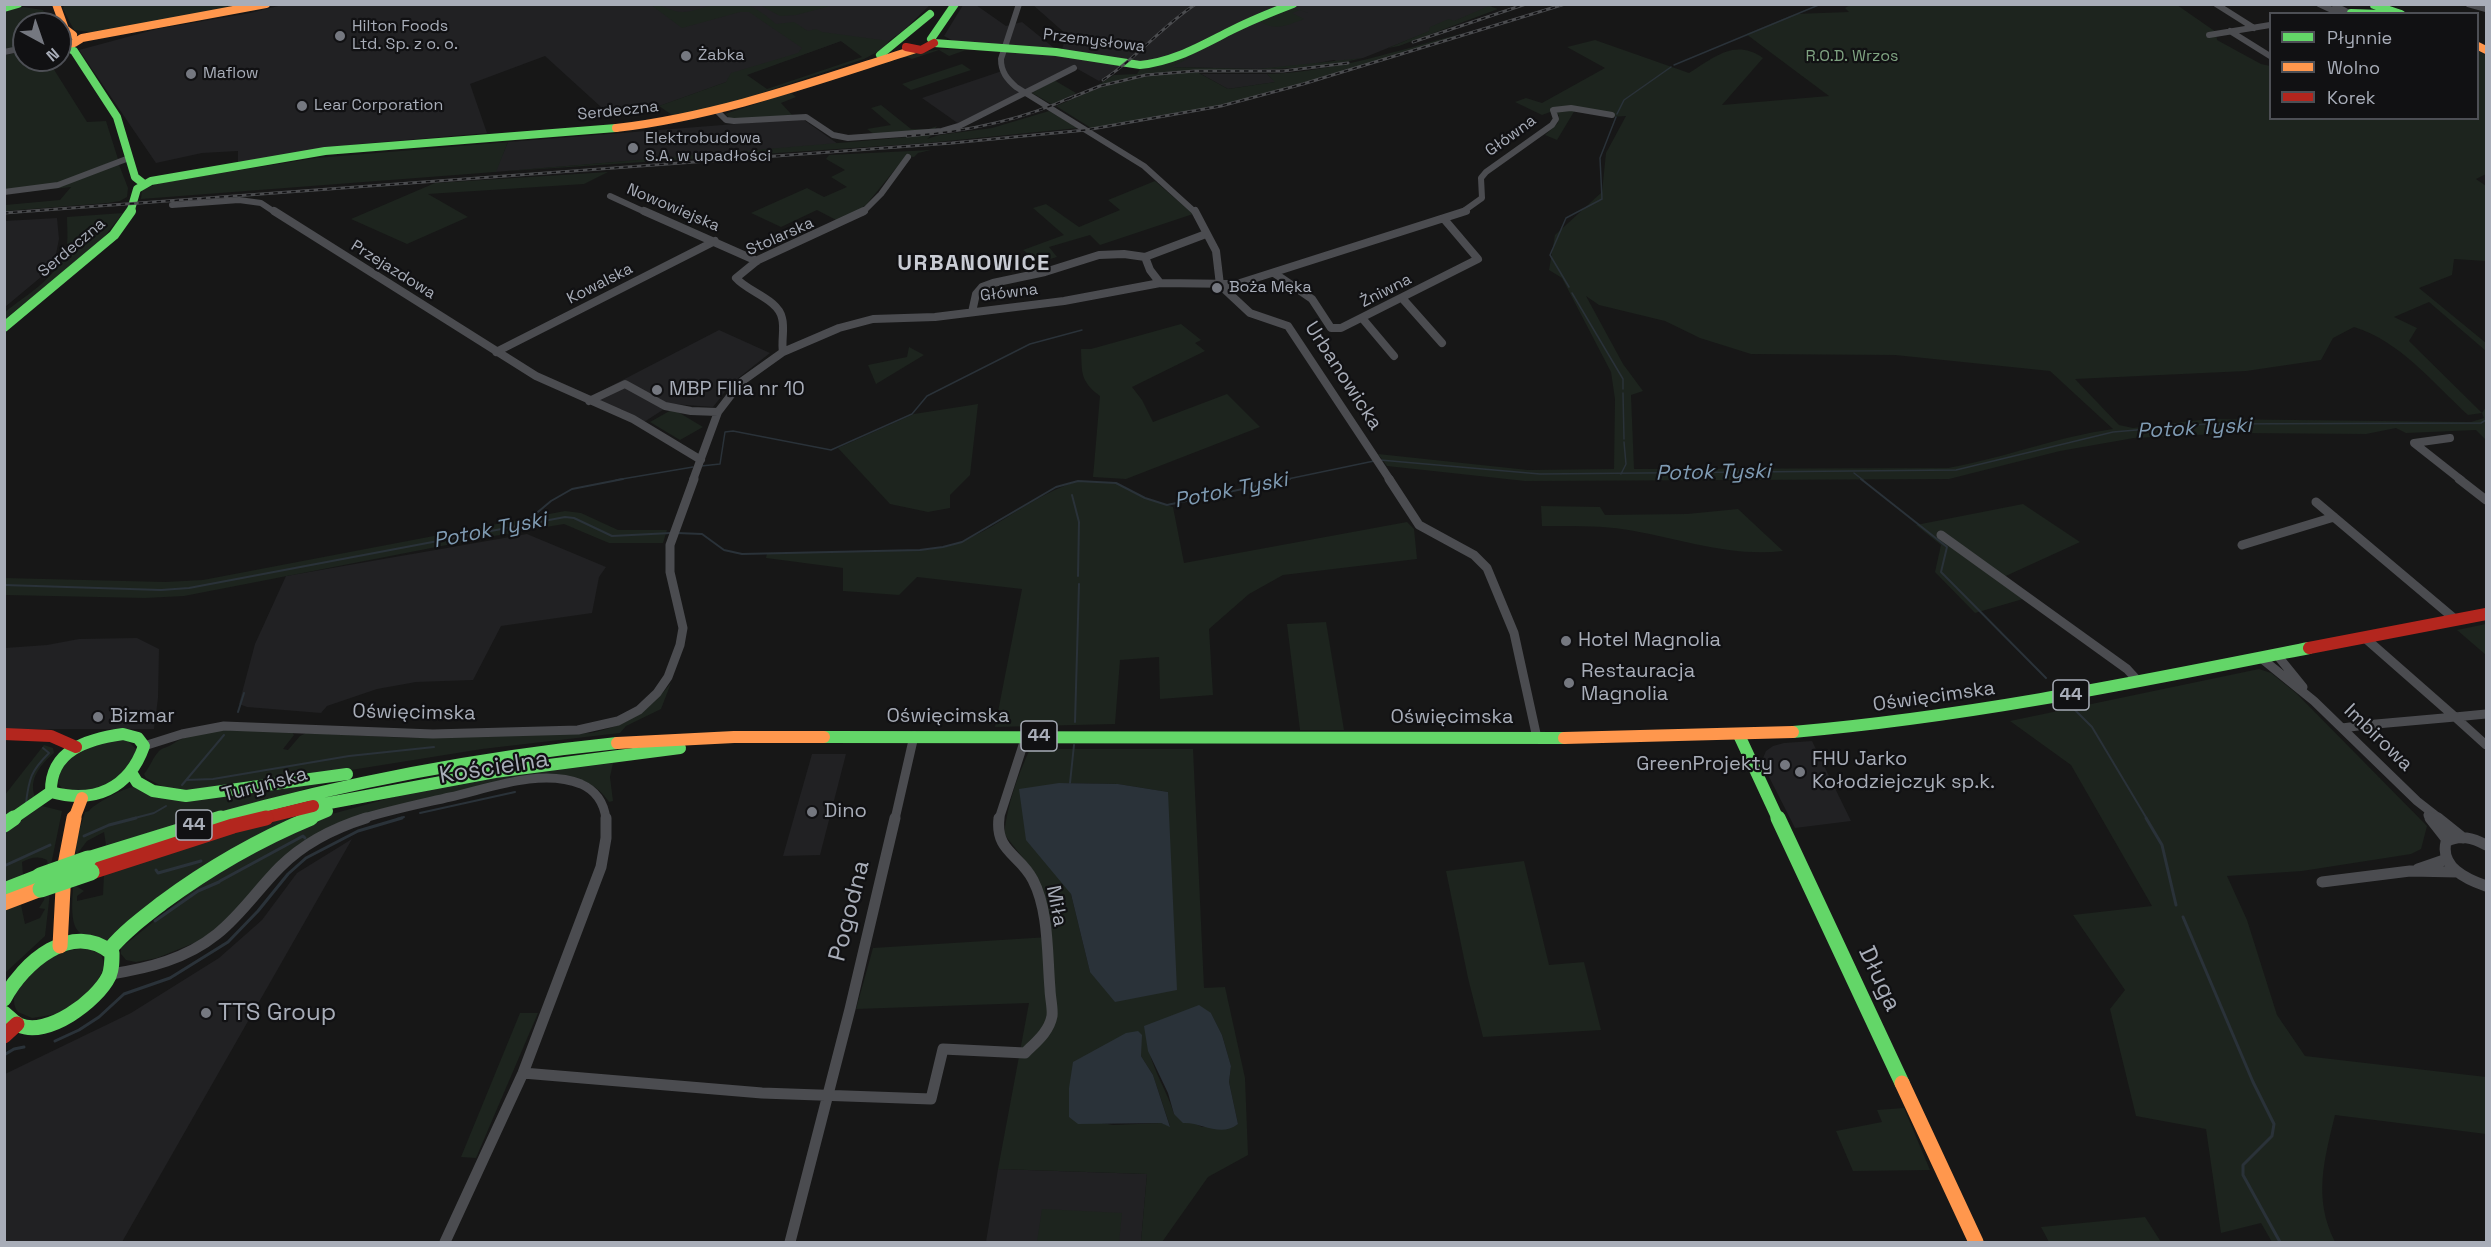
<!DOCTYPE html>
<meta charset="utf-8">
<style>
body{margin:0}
#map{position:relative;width:2491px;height:1247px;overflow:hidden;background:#171717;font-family:"Space Grotesk",sans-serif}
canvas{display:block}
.frame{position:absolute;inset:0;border:6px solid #a8adb8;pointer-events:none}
.legend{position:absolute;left:2269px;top:12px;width:210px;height:108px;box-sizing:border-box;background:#111113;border:2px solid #4d4f55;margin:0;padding:8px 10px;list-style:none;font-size:18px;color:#a8adb8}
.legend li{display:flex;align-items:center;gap:12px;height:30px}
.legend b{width:30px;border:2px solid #4d4f55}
.north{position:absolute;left:12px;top:12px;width:60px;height:60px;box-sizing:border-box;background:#111113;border:2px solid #4d4f55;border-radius:50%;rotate:140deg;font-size:16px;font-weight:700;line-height:24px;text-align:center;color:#a8adb8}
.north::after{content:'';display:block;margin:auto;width:21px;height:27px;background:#757880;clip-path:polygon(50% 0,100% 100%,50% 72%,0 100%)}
</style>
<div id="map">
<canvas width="2491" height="1247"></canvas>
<div class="frame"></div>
<ul class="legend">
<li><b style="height:8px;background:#63d668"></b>Płynnie</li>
<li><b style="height:8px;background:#ff974d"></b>Wolno</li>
<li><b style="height:8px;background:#b3261e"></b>Korek</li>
</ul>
<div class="north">N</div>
</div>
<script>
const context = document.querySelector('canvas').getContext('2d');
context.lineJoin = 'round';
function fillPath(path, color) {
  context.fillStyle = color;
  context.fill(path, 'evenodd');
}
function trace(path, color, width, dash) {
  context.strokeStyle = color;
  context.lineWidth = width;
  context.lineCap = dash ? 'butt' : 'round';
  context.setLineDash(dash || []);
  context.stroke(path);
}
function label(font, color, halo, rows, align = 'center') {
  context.font = font + ' "Space Grotesk",sans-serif';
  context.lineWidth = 4.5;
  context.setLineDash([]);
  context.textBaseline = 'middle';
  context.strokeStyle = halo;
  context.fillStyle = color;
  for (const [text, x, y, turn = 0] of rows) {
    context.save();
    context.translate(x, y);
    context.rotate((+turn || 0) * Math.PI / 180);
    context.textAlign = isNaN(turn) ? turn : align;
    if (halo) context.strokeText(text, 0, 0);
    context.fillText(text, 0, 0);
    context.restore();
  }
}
const built = new Path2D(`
 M286,4L930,5L904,30L889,41H878L857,52L841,41L640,113L612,117L545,56L470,84L487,133L359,144L238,162V151L202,153L156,163L79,50L157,29L250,13Z
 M963,5H976L1006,26L1022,22L1054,48L1062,49L1067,35L1033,5H1495L1363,58L1338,62L1334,60L1302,66L1258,69L1169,67L1127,61L1099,81L1074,67L959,124L922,98L1005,70L1004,60L1007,48L959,44L944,36Z
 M1201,74H1267L1276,82L1228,89Z
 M798,119L804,120L838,144L495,172L508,142Z
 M57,218L59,239L55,259L41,277L5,307V221Z
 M719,330L770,353L732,383L713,407L672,404L644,422L621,409H615L586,399Z
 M527,534L606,567L599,577L592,613L501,626L473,680L416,682L377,689L327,706L321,713L247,707L239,704L255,644L286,576Z
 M137,638L159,649L158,698L154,729H5V648L47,645L79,639Z
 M1812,741L1851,821L1795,828L1768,775L1763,758L1766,751L1773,746L1784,743Z
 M812,754H846L820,855L783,856Z
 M352,839L122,1242H5V1074L131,1013L219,958L262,920L297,873Z
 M998,1169L1147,1174L1141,1242H986Z`);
const green = new Path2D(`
 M64,4L256,5L97,33L74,30L63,9Z
 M774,4H834V5L796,15L780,16L760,5Z
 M1852,4L2177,5L2216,32L2217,40L2261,64L2270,66V118H2478V51L2486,55V174L2476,179L2486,186V261L2454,259L2452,275L2419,288L2486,343V351L2429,302L2394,317L2417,328L2409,341L2482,413L2486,407V440L2476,430L2406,433L2396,428L2366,434L2236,433L2134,438L2060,451L1949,479L1525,481L1387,466L1378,454L1528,470L1614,469L1615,399L1611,372L1562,278L1549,270L1555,235L1602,192L1606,153L1626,116L1611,117L1575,110L1557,140L1545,135L1558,123L1559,115L1553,111L1542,115L1515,102L1526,98L1542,103L1605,68L1567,47L1595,40L1689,73C1714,58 1734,38 1763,58L1722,105L1829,96L1746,34L1795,14L1849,12L1845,8ZM1586,296L1599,305L1665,321L1700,338L1751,354L1895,355L2050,371L2113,429C2056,437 2004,458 1948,468L1634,469L1631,395L1643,391L1623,364ZM2354,327C2400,341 2433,383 2468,415L2482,413L2484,418L2471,422L2209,419L2133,428L2119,425L2075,379L2246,371L2321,360L2333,338Z
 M651,5C663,4 670,12 683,12C694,12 704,6 715,5C744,0 755,6 776,24L794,22L808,31L816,29L822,32L889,41L883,49L864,59L713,109L675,117L659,106L726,82L731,73L798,53L802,48L749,12H740L682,28ZM841,41L862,57L767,89L747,75Z
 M1489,6L1498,9L1399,46L1388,48L1429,31L1430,27L1449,19L1454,21Z
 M23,7L43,10L49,22L48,24H24V46L5,50L4,10Z
 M1292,8L1309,13L1300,10L1292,13L1304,19C1288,25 1275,32 1260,21Z
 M1460,34L1462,35L1317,79L1214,107L1091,128L1056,106L1106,85L1156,74L1197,72L1228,89L1275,82L1267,74C1334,72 1396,51 1460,34Z
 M942,49L966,50L949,56L939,50L912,59L907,57L901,58L791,93L796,97L781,103L793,116L731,119L725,114L908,54Z
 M24,52V60H48L87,122L106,121L118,159L67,181L118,162L128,188L127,197L120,201L108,203L5,211V205L60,200L71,187L5,194V55Z
 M1185,55L1192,57L1171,67L1258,69L1363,58C1274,80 1182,58 1095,87L1114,75L1137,74L1141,67Z
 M962,64L971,70L911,90L902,84Z
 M1054,80L1076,93L1053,105L1032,93Z
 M881,105L911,129H929L937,126L933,131L875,135L867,129L891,125L871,108Z
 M1049,111L1078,128L927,143L495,172L141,199L142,190L159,183L316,158L508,142L496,172L932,135L927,139L939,135L992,128Z
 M931,150L918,153L914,157L906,156L866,205L840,222L817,210L781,227L751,213L807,188L824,197L847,187L831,177L845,170L826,159L829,155Z
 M608,172L584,184L428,194L468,217L407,244L351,219L435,183Z
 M1155,181L1193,214L1100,245L1090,235L1049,247L1057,257L1040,262L1023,250L1064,235L1033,208L1046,204L1079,227L1120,210L1108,200Z
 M123,213L100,242L5,319V312C26,295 62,275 67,245C68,236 67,226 67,217Z
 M1181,324L1201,340L1195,343L1205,351L1132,387L1142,400L1153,422L1227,394L1260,427L1126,479L1093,477L1100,396C1080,381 1082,373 1081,349H1091Z
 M909,347L924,355L876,384L868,365L907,357Z
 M978,404L970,475L950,495V508L928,512L890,504L838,448L914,414Z
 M673,409L703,427L680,440L650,422Z
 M1078,481L1116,483L1145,498L1173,507L1184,563L1407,522L1414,529L1417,559L1283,575L1249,594L1209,629L1213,695L1160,699L1159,657L1120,660L1115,724L995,727L1022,589L917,577L899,595L843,591V568L766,558L767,553L920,550C934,549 948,548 961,542C1002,525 1035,494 1078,481Z
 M2023,504L2080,542L1997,580L2023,599L1975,613L1935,572L1941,545L1916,525Z
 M1541,506L1600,507L1605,515L1687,514L1738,509L1783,551C1732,557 1683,540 1634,531C1603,525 1573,526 1542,526Z
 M565,511L581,513L618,530H667L663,543H609L564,524L488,537L184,596L145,598L5,595V578L165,582L203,580Z
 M1326,622L1344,730H1300L1287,624Z
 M2486,624V655L2457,630Z
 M2259,669L2271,673L2296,693L2427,826L2421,849L2411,854L2302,871L2227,876L2247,920L2277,1015L2305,1056L2486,1077V1134L2335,1115C2324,1161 2313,1198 2335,1242H2272L2261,1223L2221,1233L2206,1129L2136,1116L2110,1009L2125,990L2073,915L2152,906L2071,765L2010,721Z
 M671,683L661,709L626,726L620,733L482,749L295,779L171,791L146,778L144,774C150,767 153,757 159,751C162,748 168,747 171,745C202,723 255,731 292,732L294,735L283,749L288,750L300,736L306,733L410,738L591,733C628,725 647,712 671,683Z
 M113,738L128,741L136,749C136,779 63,811 57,779C65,752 89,747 113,738Z
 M44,745L53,748L54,753C41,764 28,779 35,797L5,819L4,796Z
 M1030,749H1193L1204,988L1225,987L1245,1078L1248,1155L1208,1177L1162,1242H1141L1147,1174L998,1169L1029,1003L856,1009L873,948L1049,937L1035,873L1004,834C1008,803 1017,777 1030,749ZM1059,783L1118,784L1168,792L1090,972L1071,894ZM1211,1013L1222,1035L1231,1066L1229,1082L1238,1124L1202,1127L1174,1114C1167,1090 1150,1066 1147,1041ZM1141,1048V1056L1153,1075L1170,1126L1161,1123L1113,1125L1069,1117V1088Z
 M613,763L610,777L613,801L609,802C592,777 570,776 543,776L327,828L226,921L199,941L157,958L136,962L126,960L121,954V948L222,866L332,814L412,792L488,779Z
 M341,779L106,845L104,832L87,841L75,857L77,838L85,812L89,811C93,804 128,786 134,787C138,788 151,796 156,797Z
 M42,806L62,811L51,865L48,866L47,860C38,855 30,858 22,862L23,875L5,885V829Z
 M307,816L108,941C100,939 85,938 79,932C69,923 73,896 73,884L84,891L77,896V901L103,895L104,874L118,868L275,820Z
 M1524,861L1549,965L1584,962L1601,1030L1483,1037L1468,978L1446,871Z
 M50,893L45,936L5,973V908L21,905L25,924L40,918L45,909L39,908L44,900L45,894Z
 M86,948L101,954L105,966L91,993L57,1014L32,1018L18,1012C3,991 36,964 54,956C64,951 75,949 86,948Z
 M520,1013H538L476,1158L461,1157Z
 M1904,1108L1930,1170L1853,1171L1836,1131L1882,1122L1877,1110Z
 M1042,1209L1122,1213L1119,1242H1037Z
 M2145,1217L2161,1242H2049L2041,1227Z`);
const water = new Path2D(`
 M1059,783L1118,784L1168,792L1177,990L1115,1002L1090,972L1071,894L1026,840L1019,789Z
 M1199,1005L1211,1013L1222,1035L1231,1066L1229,1082L1238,1124C1220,1138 1202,1122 1183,1123L1174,1114L1168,1093L1148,1051L1144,1026Z
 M1138,1031L1142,1035L1141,1056L1153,1075L1170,1127L1161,1123L1078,1124L1069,1117V1088L1073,1062L1126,1033Z`);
const streamFar2 = new Path2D(`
 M1674,65L1821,4
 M1617,114L1624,100L1671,67
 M1569,287L1550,255L1566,218L1602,199L1600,158L1616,117
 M1572,293L1623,379V389
 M1623,393L1624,439
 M1380,460L1540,474L1956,470L2113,432L2207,424L2481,423L2486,420
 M701,466L720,464L725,432L733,431L831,450L912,414L927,396L1030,344L1082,330
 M1854,473L1863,480
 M1621,474L1626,464L1624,442
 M616,480L693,467
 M1283,480L1374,461`);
const streamFar1 = new Path2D(`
 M1861,479L1947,547L1941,572L2046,678
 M1072,495L1079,522L1078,576
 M526,522L551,501L572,489L623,479
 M677,533L702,534L724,550L742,554L920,550L943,547L962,542L1056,487L1078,481L1116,483L1145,498L1167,505L1290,479
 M4,585L161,590L189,588L565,517L574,518L612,536L671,533
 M2072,707L2092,727L2147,819
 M238,712L244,693
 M1075,722L1079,584
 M186,780L213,779L349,756L434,747
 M1070,783L1074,745
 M182,785L224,735
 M26,803C29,778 31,771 49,753L43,748
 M420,813L515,792
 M131,819L154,813L166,806
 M397,819L404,817`);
const stream = new Path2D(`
 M2146,818L2162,845L2176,905
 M84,836L109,825L136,818
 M4,866L50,845
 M156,870L158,873L201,861
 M220,881L303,836L305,838
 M2183,917L2253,1082L2274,1124L2272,1136L2243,1165V1175L2280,1242
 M155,921L198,891L219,882
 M55,1041L79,1030L99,1017L124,994L170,978L228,942L258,911L288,874L306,858L358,831L402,818
 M4,1055L14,1049L24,1047`);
const streetFar3 = new Path2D(`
 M1019,4L1001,59C1001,72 1007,79 1016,87L1144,166L1196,213
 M2216,4L2254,28
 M2319,4L2332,10
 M2468,4L2486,9
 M2336,14L2333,9H2342L2351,14
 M2230,31L2270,56
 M2209,35L2270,25
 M4,52L24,48
 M717,111L726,120L734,121L806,117L833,135L848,138L942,131L959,126L1074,68
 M4,192L58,185L129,158
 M610,196L647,213
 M172,205L239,200L261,203L276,213
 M862,213L881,194L908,157
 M1461,213L1482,198L1481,178L1486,172L1552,125L1556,119L1553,110L1571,108L1612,115`);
const streetFar2 = new Path2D(`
 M274,211L536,376L633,419L701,460
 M644,211L757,261
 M1195,211L1216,251L1220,285L1250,313L1288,326L1390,480
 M1145,257L1150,270L1160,283
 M1274,273L1312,299L1331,328H1341L1478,259L1444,219
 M1402,298L1442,343
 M972,312L976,294L982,287L993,283L1045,272L1099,255L1124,254L1145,257L1206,234
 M1362,318L1394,356
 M496,352L715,241
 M783,352C781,341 785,329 782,318C778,299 748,292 736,278L758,260L864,211
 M589,401L625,384L665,406L691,411L718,412
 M2450,438L2414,443L2461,480
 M693,480L718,412L741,382L783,352L839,328L873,319L935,317L1064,301L1160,283L1237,284L1466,211`);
const streetFar1 = new Path2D(`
 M1389,479L1419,525L1474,555L1487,568L1514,633L1537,738
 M2459,479L2486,500
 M2316,502L2456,620
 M1941,535L2127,669L2138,681
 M2242,545L2334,517
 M2365,638L2455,717L2486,714
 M2277,655L2303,687
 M2261,658L2314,701L2417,801L2440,819
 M2365,725L2455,717L2486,745
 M2342,728L2358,726
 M144,746L182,734L224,726L433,734L578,730L618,721L639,710L657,693L668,677L680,645L683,628L670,572V545L694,479
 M2428,815L2431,819
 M361,819C391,810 420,804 450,797C490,788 541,768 581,784C597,791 604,803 606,819
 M895,819L914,736
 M999,819L1026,736`);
const street = new Path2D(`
 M2430,818L2448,841
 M2438,818L2463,838
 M2486,845C2473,838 2460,834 2446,842C2440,867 2466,879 2486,886
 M2418,869L2447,859
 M2322,882L2410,871L2458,872
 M111,974C149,968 186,959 217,934C241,915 258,889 280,867C304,843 334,828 366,818
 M523,1073L762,1093L931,1099L943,1049L1025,1053C1036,1042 1049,1032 1052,1016C1053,1008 1050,997 1050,989C1047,954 1049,911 1033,880C1020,854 995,852 999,818
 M445,1242L523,1073L601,867L606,838V818
 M790,1242L850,1009L895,818`);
const fastFar3 = new Path2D(`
 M2374,5L2401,14
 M4,8L18,4
 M2351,13L2381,14
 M931,39L955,4
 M934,43L1056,52L1140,65C1174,62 1202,45 1232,30C1252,20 1272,12 1293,4
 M62,45L74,51L117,117L135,177L144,184
 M880,55L930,14
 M130,213L137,189L151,181L325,151L616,128`);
const fastFar2 = new Path2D(`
 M4,327L114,235L131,211`);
const fastFar1 = new Path2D(`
 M1793,732C1967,717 2138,682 2309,648
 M123,734L138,738L144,746C129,789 94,804 51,792C50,750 88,739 123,734Z
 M1739,735L1778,819
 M824,737L1564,738
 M132,774L137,782L153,791L186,796L347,774
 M313,806L495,772L680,748
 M12,819L51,792
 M216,819C348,782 481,757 617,743
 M308,819L327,811`);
const fast = new Path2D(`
 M1778,818L1902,1083
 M4,825L14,818
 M88,859L221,818
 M4,890L40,876
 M110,949C125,931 144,917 162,903C208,869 258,840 311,818
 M4,999C23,963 72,920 112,953C112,962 112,968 109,976C97,1001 47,1038 19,1025C13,1022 9,1017 4,1013`);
const slowFar2 = new Path2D(`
 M56,4L65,29L73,35
 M60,45L74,43L82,38L266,4
 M2478,46L2486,50
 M616,128C719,116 815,81 913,50`);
const slowFar1 = new Path2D(`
 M1564,738L1793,732
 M617,743L734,737H824
 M74,819L82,798`);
const slow = new Path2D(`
 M4,903L41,889
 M60,946L64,870L74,818
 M1902,1083L1976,1242`);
const jamFar2 = new Path2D(`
 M906,47L921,50L934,43`);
const jamFar1 = new Path2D(`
 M2309,648L2486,614
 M4,734L51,736L76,747
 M260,819L313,806`);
const jam = new Path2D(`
 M91,872L233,826L266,818
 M4,1036L17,1024`);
const rail = new Path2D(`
 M1413,42L1526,4
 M1103,80C1137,58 1162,26 1196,4
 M1068,99L1100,86L1146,75L1195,71H1283L1348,63
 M907,136C966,132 1020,121 1074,96
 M4,213L952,143L1086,130L1221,106L1303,84L1565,4`);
const fastBridge = new Path2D(`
 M40,876L88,859
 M41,889L91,872`);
const markers = [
 [340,36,6,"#757880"],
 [686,56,6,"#757880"],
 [191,74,6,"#757880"],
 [302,106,6,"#757880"],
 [633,148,6,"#757880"],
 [1217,288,6,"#757880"],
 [657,390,6,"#757880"],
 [1566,641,6,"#757880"],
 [1569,683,6,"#757880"],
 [98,717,6,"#757880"],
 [1785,765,6,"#757880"],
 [1800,772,6,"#757880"],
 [812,812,6,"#757880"],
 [206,1013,6,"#757880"]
];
const farPoinames = [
 ["Hilton Foods",352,27],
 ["Ltd. Sp. z o. o.",352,45],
 ["Żabka",698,56],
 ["Maflow",203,74],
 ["Lear Corporation",314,106],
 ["Elektrobudowa",645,139],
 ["S.A. w upadłości",645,157],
 ["Boża Męka",1229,288]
];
const farStreetnames = [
 ["Przemysłowa",1094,41,7],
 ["Serdeczna",618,111,-6],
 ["Główna",1511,136,-36],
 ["Nowowiejska",673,208,23],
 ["Stolarska",780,237,-24],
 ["Serdeczna",72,248,-40],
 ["Przejazdowa",393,270,32],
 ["Kowalska",600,284,-27],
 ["Żniwna",1386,291,-27],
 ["Główna",1009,293,-7]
];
const farParknames = [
 ["R.O.D. Wrzos",1852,57]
];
const shields = [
 [2071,695,36],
 [1039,736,36],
 [194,825,36]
];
const shieldNames = [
 ["44",2071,695],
 ["44",1039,736],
 ["44",194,825]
];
const streetNames = [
 ["Urbanowicka",1343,376,57],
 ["Oświęcimska",1934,697,-8],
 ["Oświęcimska",414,713,1],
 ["Oświęcimska",948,717],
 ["Oświęcimska",1452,718],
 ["Imbirowa",2378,738,44],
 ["Turyńska",265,785,-15],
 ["Miła",1056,906,79]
];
const poiNames = [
 ["MBP FIlia nr 10",669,390],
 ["Hotel Magnolia",1578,641],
 ["Restauracja",1581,672],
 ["Magnolia",1581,695],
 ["Bizmar",110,717],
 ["FHU Jarko",1812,760],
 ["Kołodziejczyk sp.k.",1812,783],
 ["GreenProjekty",1773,765,"right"],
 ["Dino",824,812]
];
const waterNames = [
 ["Potok Tyski",2194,429,-3],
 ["Potok Tyski",1713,473,-1],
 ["Potok Tyski",1231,491,-11],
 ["Potok Tyski",490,531,-11]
];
const farDistrictnames = [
 ["URBANOWICE",974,264]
];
const nearStreetnames = [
 ["Kościelna",494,768,-9],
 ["Pogodna",850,911,-76],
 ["Długa",1879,979,65]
];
const nearPoinames = [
 ["TTS Group",218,1013]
];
fillPath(built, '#212123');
fillPath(green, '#1d241e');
fillPath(water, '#2a3239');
trace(streamFar2, '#2a3239', 1.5);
trace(streamFar1, '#2a3239', 2);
trace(stream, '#2a3239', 3);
trace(streetFar3, '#4b4c50', 6);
trace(streetFar2, '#4b4c50', 8);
trace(streetFar1, '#4b4c50', 9);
trace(street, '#4b4c50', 11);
trace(fastFar3, '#63d668', 8);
trace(fastFar2, '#63d668', 10);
trace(fastFar1, '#63d668', 12);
trace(fast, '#63d668', 15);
trace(slowFar2, '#ff974d', 8);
trace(slowFar1, '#ff974d', 12);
trace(slow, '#ff974d', 15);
trace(jamFar2, '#b3261e', 8);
trace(jamFar1, '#b3261e', 12);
trace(jam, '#b3261e', 15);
trace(rail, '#4b4c4f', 3);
trace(rail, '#111113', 1.5, [4.5]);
trace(fastBridge, '#63d668', 17);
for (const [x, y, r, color] of markers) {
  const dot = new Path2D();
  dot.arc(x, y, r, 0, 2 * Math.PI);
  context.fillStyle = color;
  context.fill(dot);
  trace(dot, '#111113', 2);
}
label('16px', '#a8adb8', '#111113', farPoinames, 'left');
label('16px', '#a8adb8', '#111113', farStreetnames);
label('16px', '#7fa381', '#111113', farParknames);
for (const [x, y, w] of shields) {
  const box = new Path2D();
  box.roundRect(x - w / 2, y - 15, w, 30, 4.5);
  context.fillStyle = '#111113';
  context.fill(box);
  trace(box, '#a8adb8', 1.5);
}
label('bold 18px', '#a8adb8', null, shieldNames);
label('20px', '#a8adb8', '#111113', streetNames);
label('20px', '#a8adb8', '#111113', poiNames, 'left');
label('italic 21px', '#7f9bb3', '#111113', waterNames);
context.letterSpacing = '1.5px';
label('bold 22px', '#c9ccd4', '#111113', farDistrictnames);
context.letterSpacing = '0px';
label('24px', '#a8adb8', '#111113', nearStreetnames);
label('24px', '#a8adb8', '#111113', nearPoinames, 'left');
</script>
